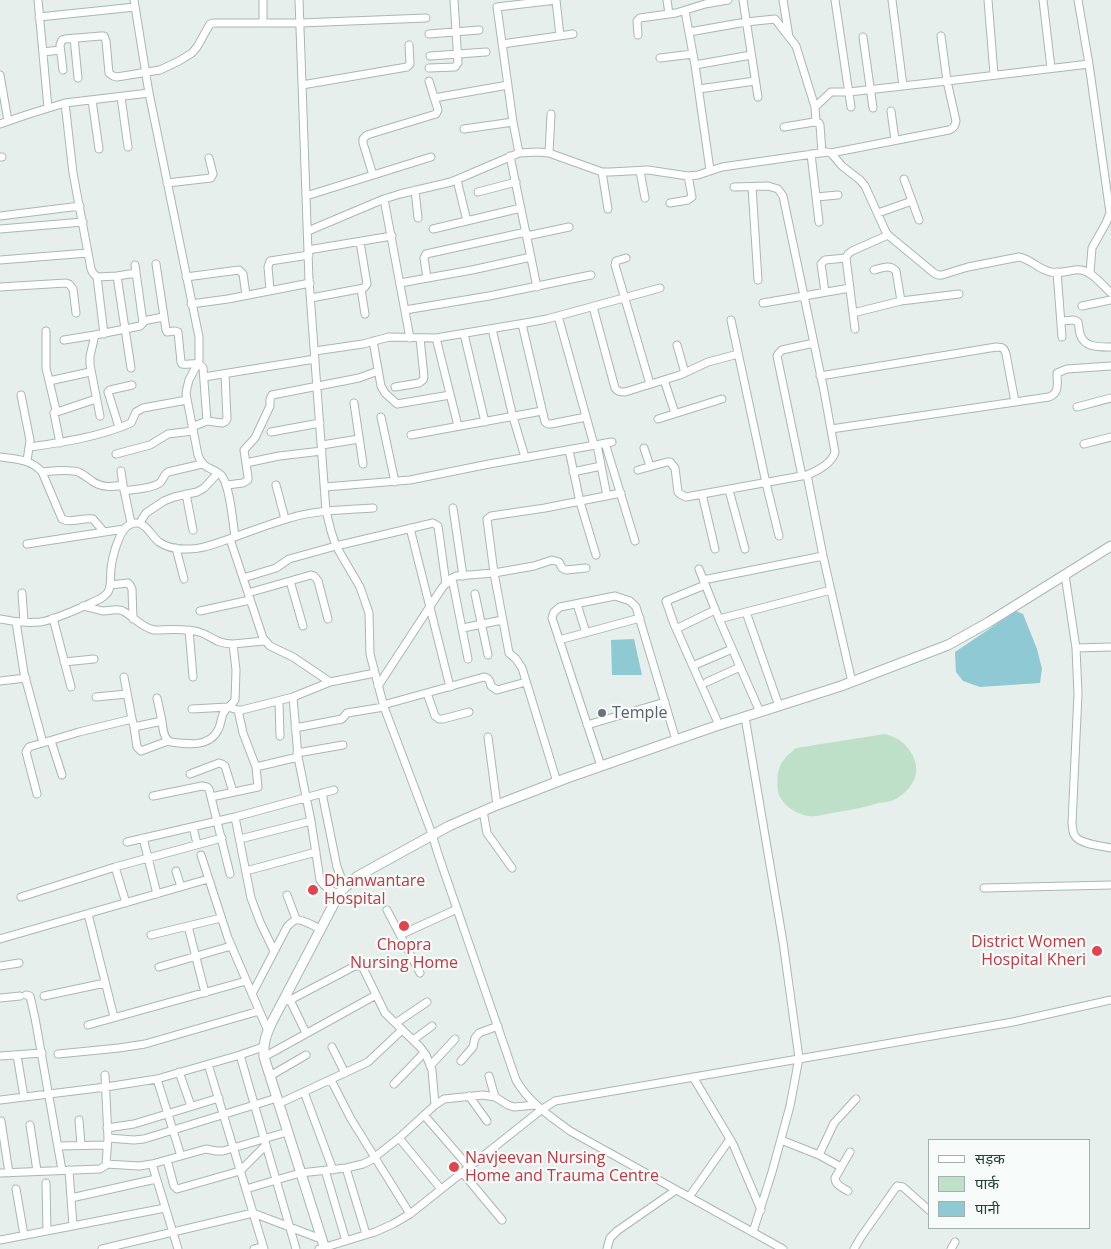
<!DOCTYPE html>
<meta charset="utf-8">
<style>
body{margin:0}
#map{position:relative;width:1111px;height:1249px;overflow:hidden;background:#e6efeb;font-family:"Open Sans","Noto Sans Devanagari",sans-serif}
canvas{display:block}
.legend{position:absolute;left:928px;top:1139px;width:162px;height:90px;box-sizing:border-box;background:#f7fbf9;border:1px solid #a3b1ad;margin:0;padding:6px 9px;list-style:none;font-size:15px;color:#24423a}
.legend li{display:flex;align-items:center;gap:10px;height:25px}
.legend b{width:25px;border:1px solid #a3b1ad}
</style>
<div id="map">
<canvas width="1111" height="1249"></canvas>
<ul class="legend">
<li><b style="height:6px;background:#fff"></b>सड़क</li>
<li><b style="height:14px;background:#bfe0c8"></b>पार्क</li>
<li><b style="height:14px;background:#8ec9d4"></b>पानी</li>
</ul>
</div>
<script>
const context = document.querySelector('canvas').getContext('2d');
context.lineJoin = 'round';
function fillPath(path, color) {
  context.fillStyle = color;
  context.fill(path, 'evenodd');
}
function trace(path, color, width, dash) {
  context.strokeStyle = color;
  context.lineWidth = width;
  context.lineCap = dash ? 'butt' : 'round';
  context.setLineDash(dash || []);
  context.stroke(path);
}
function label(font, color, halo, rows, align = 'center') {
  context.font = font + ' "Open Sans",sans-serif';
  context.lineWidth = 4.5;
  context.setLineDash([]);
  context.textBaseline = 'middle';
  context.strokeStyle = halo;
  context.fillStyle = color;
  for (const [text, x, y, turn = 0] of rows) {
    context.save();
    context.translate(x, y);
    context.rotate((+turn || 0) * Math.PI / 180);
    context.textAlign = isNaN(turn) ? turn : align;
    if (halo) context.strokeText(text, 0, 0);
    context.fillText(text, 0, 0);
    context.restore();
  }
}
const green = new Path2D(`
 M885,734C899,738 906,743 913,756C922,774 911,791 894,800C890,802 884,802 879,803C866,807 852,810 838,812C829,813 818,817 808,816C796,814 780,804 778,791C776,769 779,762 796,748Z`);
const water = new Path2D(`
 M1016,611L1023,614L1037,649L1042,669L1040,683L980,687L963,681L956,672L955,652Z
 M634,639L642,675H612L611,640Z`);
const minor = new Path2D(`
 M38,0L48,108
 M134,0L149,93L199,337V361L189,380L187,388L186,394L198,455C204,471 211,466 221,475C230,484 233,524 235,537
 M263,0V22
 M299,0L309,280L326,511L331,531L336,546L360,587L369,613L370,654L384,707L432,834L438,854L516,1080C529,1103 550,1116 570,1131L783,1249
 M667,0L669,14
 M743,0L758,97
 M783,0L789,37
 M835,0L851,107
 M892,0L903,86
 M988,0L994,74
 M1043,0L1051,68
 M1078,0L1089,64L1110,213L1106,223L1092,248L1090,273
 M685,11L695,65L710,170
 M39,17L135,7
 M689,32L746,22L775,19L796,46L815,107
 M429,34L479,30
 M638,35L637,21L640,18L676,13L705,4L728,0
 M863,37L873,108
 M74,38L78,78
 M502,44L573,34
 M43,52L60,50
 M430,56L486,52
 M660,58L693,54
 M695,65L751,55
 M429,68L455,67L458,63L454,0
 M63,70L60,45L62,40L65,39L101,36H104L106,41L109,73L113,76L117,77L160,70L179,61L192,53L197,47L210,24L214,23H300L426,18
 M0,75L8,121
 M302,85L407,67L410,64L409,45
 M699,89L755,81
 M121,97L128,147
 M434,98L508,85
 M92,100L99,149
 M65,103L73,173L91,269L93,273L97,277L117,276L136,273
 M891,111L895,140
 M816,122L815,107L831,92H849L947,81L941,36
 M0,124L29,114L65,103L149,93
 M784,127L814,122L819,123L820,125L822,153
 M464,129L513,122
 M519,153L513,122L497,7L556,0L560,36
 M549,153L551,114
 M831,153L949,130C954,128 955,126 956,121L947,81L1089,64
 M811,154L819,222
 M510,156L537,287
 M0,157H2
 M640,171L645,198
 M602,172L608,209
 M373,175L363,143V139L367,135L436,114L438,110L429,81
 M904,179L919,220
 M457,180L467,221
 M167,183L211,178L213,174L209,158
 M734,187L768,186L778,189L783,196L824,391L835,452C832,463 817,471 807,475L823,556L852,682
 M752,187L758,280
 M415,190L418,218
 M478,192L516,182
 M306,196L431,157
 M816,197L838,195
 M384,199L410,338
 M670,203L688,200L692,197L688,176
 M878,213L912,201
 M0,216L80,206
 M0,229L83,222
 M433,229L521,208
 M308,231L384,199L400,194L451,182L519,153L538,152L549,153L602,172H610L648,170L688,176L698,175L722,167L827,152L831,153L842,166L860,180L865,186L885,230L888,235L934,273L938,275H942L968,267L1019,257C1031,259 1039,270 1051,272C1059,274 1068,271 1075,270C1090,268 1101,284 1111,293
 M527,236L569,227
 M308,250L392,236
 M626,258L616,261L615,265L650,384
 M0,260L88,253
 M156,264L166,330L167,332L174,331L178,332L181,362L182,364C190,365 199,361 203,368L207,421L192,427
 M1057,272L1062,337
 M117,276L131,368
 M97,277L104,334
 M186,277L239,270L243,274L246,295
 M427,278L424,258L426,254L526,232
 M400,283L472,270L531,257
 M0,287L66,283L69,284L73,289L76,313
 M361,289L365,314
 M270,290L268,267L270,261L309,255
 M825,292L821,264L825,260L846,258
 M311,298L364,288L367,284L360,242
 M901,301L959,294
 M763,303L850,288
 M191,304L228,299L310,283
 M1082,306L1111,300
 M593,307L615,388C618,392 620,392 625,392L680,375L708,362L738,354
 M405,310L489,296L591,275
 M853,313L901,301L896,271C890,264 882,268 874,270
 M558,316L594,445
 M731,320L766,483L779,536
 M143,321L163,317
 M1061,321L1074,320L1078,322C1079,326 1079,330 1080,334C1084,348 1099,347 1111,347
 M522,324L545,422L548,424H551L586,417
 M492,329L513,417L525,457
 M855,329L846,258L848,254L852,251L888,235
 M46,331V368L56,410L54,413L96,399
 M464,334L485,422
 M436,338L458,426
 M64,340L95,335
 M373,341L381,386L385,393L397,404L450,395
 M677,345L685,373
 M315,351L363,344L389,337L436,338L531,322L547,319L660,288
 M820,376L996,347C1003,347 1004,348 1006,354L1015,402
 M204,377L315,359
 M664,380L675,413
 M49,381L90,372
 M395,387L419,383L423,380L424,377L420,338
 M21,395L30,440L27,461
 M354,403L363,464
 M1077,407L1111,398
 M54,413L60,443
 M100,416L90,365V356L95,335L140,326L143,323L135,265
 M381,417L395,482
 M658,419L722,399
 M207,421L222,423L225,422L227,419L225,374
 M119,427L108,392L110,390L132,385
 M831,429L1049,397C1060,393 1057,383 1057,373L1067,369L1111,366
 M271,432L320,423
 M411,435L542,411
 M605,443L635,541
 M1084,444L1111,437
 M322,445L359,439
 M597,445L607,496
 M30,447C64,442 99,437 131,423L136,412L143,408L187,400
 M644,448L650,466
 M569,450L580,502L596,555
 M116,454L150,445L168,434L193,431
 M0,457C15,459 31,459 42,472L62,519C72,524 82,517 93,519L104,532
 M246,463L279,456L322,451
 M638,470L667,462H670L675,468L678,492L680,494L686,497L807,475
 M121,471L123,485
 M42,472C53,471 67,469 78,472C83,474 88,478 92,481C102,488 112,487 123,485L131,523
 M573,472L601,466
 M802,476L777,356L778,354L782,350L814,343
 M227,485L243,483L248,480V477L244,450L255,438L270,406V399L272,395L359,378L378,371
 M276,485L285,519
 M325,487L410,480L489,464L612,442
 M729,490L745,549
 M124,491C133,489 150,489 158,484C163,482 163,475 168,472L202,464
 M186,494L193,530
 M702,494L715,549
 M453,508L463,576
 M140,523L142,519L146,513L164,501L174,497L197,492L204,488L218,473
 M410,528L450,687
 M230,539L263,638L270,646L293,657L330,682L375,673
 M27,544L124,529
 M176,548L184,579
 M586,568L566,570L562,568L559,562L552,560L534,566L494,573L487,519L491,516L545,508L621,493
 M699,569L719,619
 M1065,575L1076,648L1111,647
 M243,578L276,568L289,559L336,546L433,523L438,526L446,584
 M452,578L468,659
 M703,580L823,556
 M290,581L303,626
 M110,585L128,583L130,585L132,589L133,619
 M705,585L666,601L674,624L719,725
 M22,593L24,622
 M248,593L311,575L314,576L318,581L328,619
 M475,594L488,655
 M577,604L586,633
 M83,606C90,607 97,610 103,611C110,611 117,608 123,611C134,617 141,627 154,630C168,630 185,628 199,632C213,636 215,644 233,644
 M200,611L250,600
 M746,612L779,706
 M53,618L71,687
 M0,619C13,622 27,623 40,622C56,620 84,606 100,599C103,597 106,595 108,592C112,585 110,576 111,569C112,558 119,530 129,525C144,517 150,535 159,542C166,547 176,549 185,549C200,550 214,544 229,539C249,532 269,524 290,518C315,510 346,510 373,508
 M16,622L24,673L43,743
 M680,627L715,610
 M463,628L502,620
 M189,630L193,677
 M559,640L640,618
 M1076,648L1078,694L1072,823C1073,828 1072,832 1075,836C1080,844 1102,846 1111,848
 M64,662L94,659
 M697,664L732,649
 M124,677L132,719
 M0,681L26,678
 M707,682L740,667
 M378,686L442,588L449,580L456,576L494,573L509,653L516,659L522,668L557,782
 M427,693L435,716L439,719H443L469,712
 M96,697L127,694
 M293,697L298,757L311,821L320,880C325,888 331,891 339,894
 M157,698L162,721
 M279,701L280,736
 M383,705L484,677C489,678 490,681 491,686L497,690L526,682
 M192,709L228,707L238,710H242L293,697L330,682
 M760,712L719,619L831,590
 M745,717L783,942L799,1058L790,1106L772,1172L753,1232
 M587,725L665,702
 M134,727L137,747L141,751L168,741
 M295,728L342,719L347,713L384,707
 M488,737L497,805
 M51,741L62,775
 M297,753L343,745
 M601,766L552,618L554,612L560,607L615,596L630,601L636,607L676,740
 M256,767L298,757
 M190,774L219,763L222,764L225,766L233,792
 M322,793L337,867L345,887
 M37,794L26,752L29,747L79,732L132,719L134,727L162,721C163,728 163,739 171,742C186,744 209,748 218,730C221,725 221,717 224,712C227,707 232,705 235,700L236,670L233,644L264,641
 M153,796L202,786L207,787L209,789L230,874
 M211,797L258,787L256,767L243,733L238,710
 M483,811L487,833L512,868
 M193,827L197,844
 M143,838L157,894
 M240,839L311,821
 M127,842L235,817
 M201,855L228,938L268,1031
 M115,867L126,903
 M176,871L181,887
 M246,871L316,852
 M984,888L1111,885
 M287,895L296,919
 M21,897L115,867L222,838
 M387,910L420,973
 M88,914L114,1017
 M188,926L205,993
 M151,935L221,918
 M400,935L457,909
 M0,939L208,879
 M274,951L260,922L251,898L235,817L334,790
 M0,966L19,963
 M159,967L231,946
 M252,994L287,927C290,924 293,920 297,920C303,919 315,927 321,929
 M26,995L30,996L35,1018L62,1170
 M44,996L105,983
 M0,998L20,996
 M290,1000L306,1033
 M283,1002L292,999L353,967C357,965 360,966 363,968L385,1013L420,1047L426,1055L432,1070L435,1105
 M396,1023L427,1002
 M88,1025L246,981
 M413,1040L432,1026
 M263,1047L240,1055L296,1249
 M332,1047L345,1073
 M58,1054L119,1048L145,1044L259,1011
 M17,1055L24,1097
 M0,1056L42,1053
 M264,1057L376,995
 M461,1061L473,1047L475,1038L479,1033L498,1026
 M208,1064L264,1249
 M430,1066L455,1039
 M179,1072L191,1106
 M105,1075L108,1138L106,1164
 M270,1076L306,1055
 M489,1076L495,1097
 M693,1077L733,1144L761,1210
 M157,1079L181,1156
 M331,1080L351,1119L410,1214
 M394,1084L424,1053
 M304,1092L333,1170
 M469,1096L487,1121
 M0,1100L106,1087L157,1079L240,1055
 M278,1104L368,1062L402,1030
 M424,1115L469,1167
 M79,1120L81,1145
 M1,1121L9,1173
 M30,1125L37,1171
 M107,1128L134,1124L219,1098
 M108,1138L134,1140L144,1139L277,1098
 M399,1138L441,1189
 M781,1140L819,1155L841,1167
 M58,1146L107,1145
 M819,1155L834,1123L856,1099
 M167,1160L174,1186L177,1189L240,1171L266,1145
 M152,1164L206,1149L216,1151H223L287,1132
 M346,1168L366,1234
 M69,1170L73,1226
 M325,1170L346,1241
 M462,1172L502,1220
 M0,1173L100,1169L105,1166L106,1164L139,1166L152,1164L178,1249
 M46,1183L47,1231
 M16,1189L24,1235
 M246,1189L300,1173L346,1168L363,1164L371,1160L399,1138L435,1105L444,1099L483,1095L495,1097L508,1105L514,1107L536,1105
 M848,1191C843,1188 835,1185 835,1178L850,1152
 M689,1197L730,1139
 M71,1198L156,1179
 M0,1240L165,1208
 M102,1249L253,1213L321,1239
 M254,1249L263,1247
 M319,1249L375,1232L393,1224L410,1214L541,1110L555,1101L1013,1022L1111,1000
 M607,1249L610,1238L617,1231L676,1190
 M854,1249L861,1237L897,1186L903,1187L930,1211
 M951,1249L955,1242`);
const tertiary = new Path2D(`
 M325,1249L264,1057C263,1042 266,1035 272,1022L339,894L345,887L358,876L449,826L497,805L567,778L713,727L841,686L948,645L989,622L1111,546`);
const markers = [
 [602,713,5,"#6b7280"],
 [313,890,6,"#e0444e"],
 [404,926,6,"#e0444e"],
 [1097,951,6,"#e0444e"],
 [454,1167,6,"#e0444e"]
];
const worshipNames = [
 ["Temple",612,713]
];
const healthNames = [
 ["Dhanwantare",324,881],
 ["Hospital",324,899],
 ["District Women",1086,942,"right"],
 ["Hospital Kheri",1086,960,"right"],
 ["Chopra",404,945,"center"],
 ["Nursing Home",404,963,"center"],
 ["Navjeevan Nursing",465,1158],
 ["Home and Trauma Centre",465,1176]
];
fillPath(green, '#bfe0c8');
fillPath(water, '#8ec9d4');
trace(minor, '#a8b8b2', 9);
trace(tertiary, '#a8b8b2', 11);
trace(minor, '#fff', 7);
trace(tertiary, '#fff', 9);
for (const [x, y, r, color] of markers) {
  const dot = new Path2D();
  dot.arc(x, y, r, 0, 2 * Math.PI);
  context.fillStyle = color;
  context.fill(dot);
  trace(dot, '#f7fbf9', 2);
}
label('16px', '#5b616d', '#f7fbf9', worshipNames, 'left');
label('16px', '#be3a42', '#f7fbf9', healthNames, 'left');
</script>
